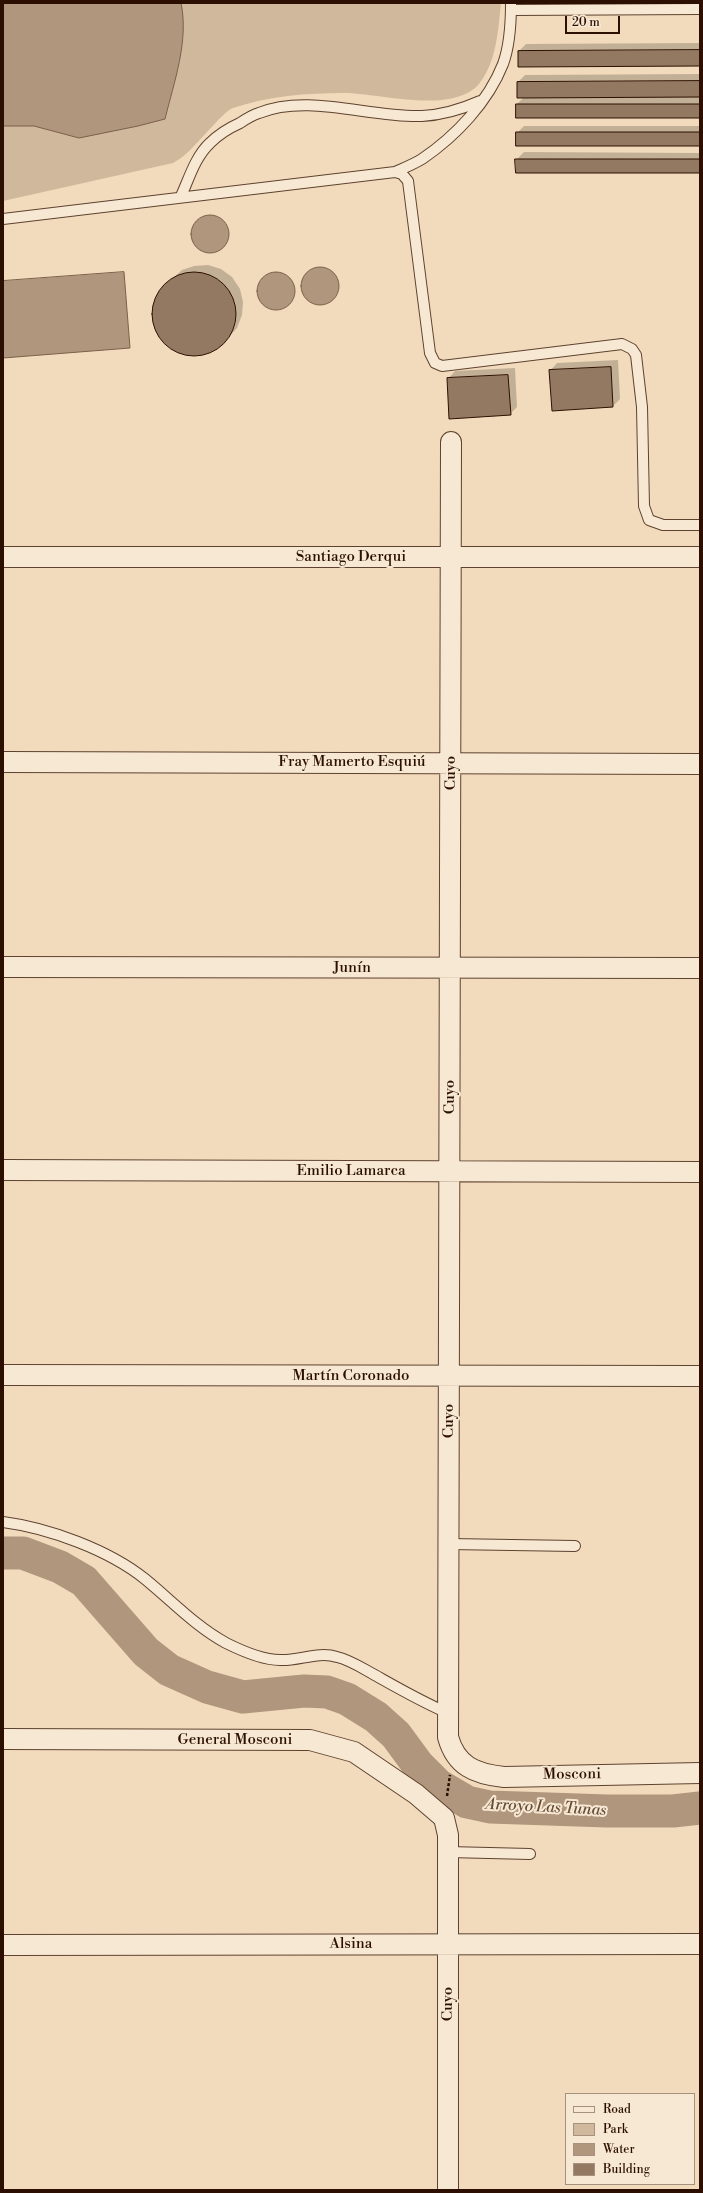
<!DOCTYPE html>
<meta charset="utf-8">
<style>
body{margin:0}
#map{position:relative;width:703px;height:2193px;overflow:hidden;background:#f2dbbc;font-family:"Libre Bodoni",serif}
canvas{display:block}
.frame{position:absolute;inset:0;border:4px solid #2c0f00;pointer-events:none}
.legend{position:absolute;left:565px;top:2093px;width:130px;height:92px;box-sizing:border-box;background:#f7e8d3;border:1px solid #a6917f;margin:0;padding:5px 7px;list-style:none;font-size:12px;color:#2c0f00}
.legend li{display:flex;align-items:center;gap:8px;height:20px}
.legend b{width:20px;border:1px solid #a6917f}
.scale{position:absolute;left:565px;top:16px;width:55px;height:18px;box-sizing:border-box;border:2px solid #2c0f00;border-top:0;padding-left:5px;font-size:12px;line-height:14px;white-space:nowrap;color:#2c0f00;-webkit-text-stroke:3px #f7e8d3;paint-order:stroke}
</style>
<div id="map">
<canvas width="703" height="2193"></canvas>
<div class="frame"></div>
<ul class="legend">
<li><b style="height:5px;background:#f7e8d3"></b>Road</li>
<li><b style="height:11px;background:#d0b89c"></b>Park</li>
<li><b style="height:11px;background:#af967c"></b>Water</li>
<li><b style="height:11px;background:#937962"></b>Building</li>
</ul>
<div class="scale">20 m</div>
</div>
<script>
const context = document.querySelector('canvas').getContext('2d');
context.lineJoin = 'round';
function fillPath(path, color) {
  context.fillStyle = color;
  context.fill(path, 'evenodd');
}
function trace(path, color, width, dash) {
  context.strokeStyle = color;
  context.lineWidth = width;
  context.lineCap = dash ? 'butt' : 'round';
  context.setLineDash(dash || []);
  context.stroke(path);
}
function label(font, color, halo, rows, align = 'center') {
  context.font = font + ' "Libre Bodoni",serif';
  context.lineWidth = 4;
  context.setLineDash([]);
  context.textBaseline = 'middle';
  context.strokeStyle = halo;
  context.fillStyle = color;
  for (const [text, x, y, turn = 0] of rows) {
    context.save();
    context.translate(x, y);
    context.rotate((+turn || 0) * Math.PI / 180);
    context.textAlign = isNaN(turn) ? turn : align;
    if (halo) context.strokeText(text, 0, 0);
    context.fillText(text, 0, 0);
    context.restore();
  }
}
const green = new Path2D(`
 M3,3H501C498,30 497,61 479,84C452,115 379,93 344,93C306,93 269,96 233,108C224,111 201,140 192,148C187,154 180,159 173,163L3,201Z`);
const water = new Path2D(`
 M3,3H181C189,41 174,82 165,119L138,126L79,138L34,126H3Z
 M191 234a19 19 0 1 1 38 0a19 19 0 1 1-38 0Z
 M301 286a19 19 0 1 1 38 0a19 19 0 1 1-38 0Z
 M257 291a19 19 0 1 1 38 0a19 19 0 1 1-38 0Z
 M124,272L130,348L3,358V281Z`);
const shadow = new Path2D(`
 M700,43V65L519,51L526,44Z
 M700,74V117L517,104L524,97L518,82L525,75Z
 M524,126H700V145L517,133Z
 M524,152L700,153V172L516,160Z
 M208,265L221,269L232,277L240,289L243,302L242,315L237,328L221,346L209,353L196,355L182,354L170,347L161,338L155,326L153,312L156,299L163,287L182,270L194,266Z
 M618,360L620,399L613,406L550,371L557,363Z
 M515,368L517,407L510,414L448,379L455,371Z`);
const river = new Path2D(`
 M3,1553H23L60,1567L84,1581L146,1652L169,1670L207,1687L243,1697L304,1691L327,1692L347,1699L376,1717L396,1735L418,1765L438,1785L467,1802L490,1807L607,1811H673L700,1808`);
const building = new Path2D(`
 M700,50V66L518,67V51Z
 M700,81V97L517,98V82Z
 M516,104H700V118H516Z
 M516,132H700V146H516Z
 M515,159H700V173H516Z
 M152 314a42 42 0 1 1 84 0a42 42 0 1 1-84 0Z
 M611,367L613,407L552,411L549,370Z
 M508,375L511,415L449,419L447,378Z`);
const path = new Path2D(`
 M447,1796L450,1775`);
const service = new Path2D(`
 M511,10L700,9
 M395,172L402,174L408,181L430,353L435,363L442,366L622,344L632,349L636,355L642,407L644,506L649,520L663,525H700
 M181,196C189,179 195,157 210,143C218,135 229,128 240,123C246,119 252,115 259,113C308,93 370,118 422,116C442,115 462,109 480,101
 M3,219L395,172C404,168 414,164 422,159C456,136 488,102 503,64C510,45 511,22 511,3
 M3,1522C49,1528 109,1550 145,1579C172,1601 195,1626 226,1643C242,1651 262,1660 280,1660C299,1661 318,1651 337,1657C350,1660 362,1668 373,1674C398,1688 422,1702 448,1713
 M449,1544L575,1546
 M448,1852L530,1854`);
const minor = new Path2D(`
 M451,442L448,1737C456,1766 475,1774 504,1777L700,1773
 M3,557H700
 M3,762L700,764
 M3,967L700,968
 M3,1170L700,1172
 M3,1375L700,1376
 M3,1739L310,1740L354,1752L416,1794L444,1818L448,1835V2190
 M3,1945L700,1944`);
const streetNames = [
 ["Santiago Derqui",351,557],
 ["Fray Mamerto Esquiú",352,762],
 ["Cuyo",451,773,-90],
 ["Junín",352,968],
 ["Cuyo",450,1097,-90],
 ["Emilio Lamarca",351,1171],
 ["Martín Coronado",351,1376],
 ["Cuyo",449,1421,-90],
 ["General Mosconi",235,1740],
 ["Mosconi",572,1775,-1],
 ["Alsina",351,1944],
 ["Cuyo",448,2004,-90]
];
const waterNames = [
 ["Arroyo Las Tunas",546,1808,3]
];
fillPath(green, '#d0b89c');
fillPath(water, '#af967c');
trace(water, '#7b604a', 1);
fillPath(shadow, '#0003');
trace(river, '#af967c', 33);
fillPath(building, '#937962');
trace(building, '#2c0f00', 1);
trace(service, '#5e422f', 12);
trace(minor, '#5e422f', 22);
trace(path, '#2c0f00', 2.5, [3, 2]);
trace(service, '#f7e8d3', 10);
trace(minor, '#f7e8d3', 20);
label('15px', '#2c0f00', '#f7e8d3', streetNames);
label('italic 16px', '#674c38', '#f7e8d3', waterNames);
</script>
